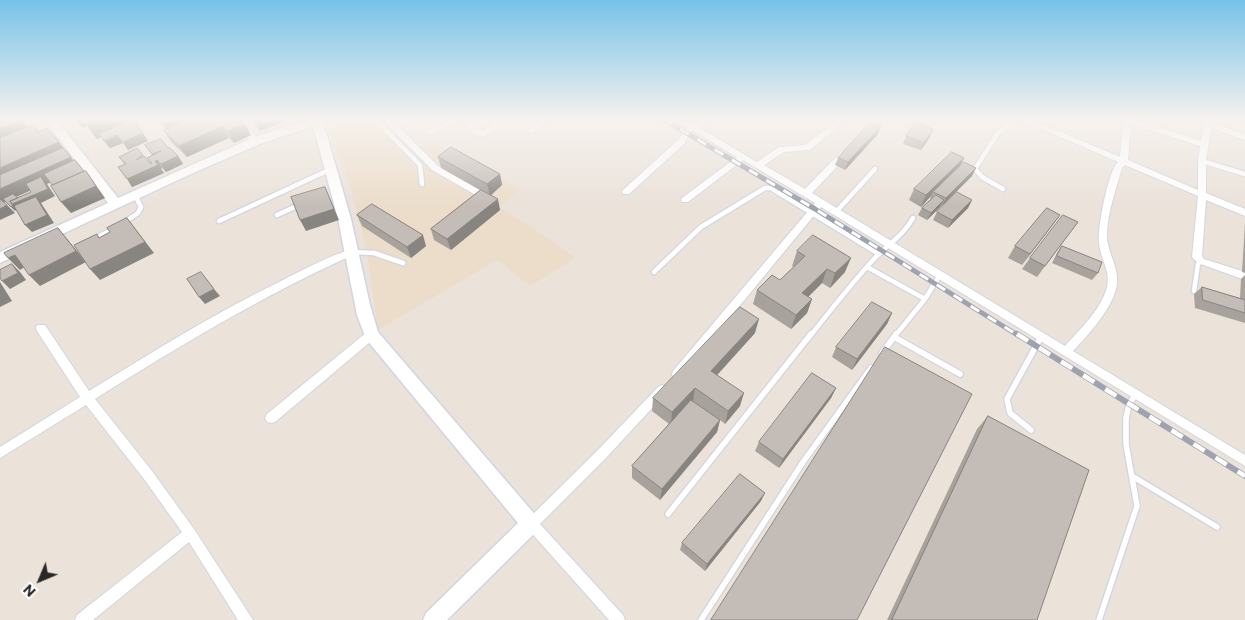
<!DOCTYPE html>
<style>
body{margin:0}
#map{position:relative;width:1245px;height:620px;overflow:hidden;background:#ebe2da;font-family:Commissioner,sans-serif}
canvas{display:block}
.north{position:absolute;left:15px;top:555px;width:50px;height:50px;-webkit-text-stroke:4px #fff;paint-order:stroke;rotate:225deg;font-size:14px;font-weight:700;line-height:20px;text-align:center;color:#282828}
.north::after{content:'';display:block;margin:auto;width:18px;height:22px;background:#282828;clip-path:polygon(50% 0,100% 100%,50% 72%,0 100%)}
</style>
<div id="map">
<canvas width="1245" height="620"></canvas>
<div class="north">N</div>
</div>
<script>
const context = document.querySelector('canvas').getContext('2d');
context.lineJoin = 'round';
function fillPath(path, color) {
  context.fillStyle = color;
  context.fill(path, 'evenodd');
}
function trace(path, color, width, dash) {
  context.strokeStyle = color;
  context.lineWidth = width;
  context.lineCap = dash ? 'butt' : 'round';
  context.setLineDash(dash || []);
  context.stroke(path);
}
const education = new Path2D(`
 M359,119H383L413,150L430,141L520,190L499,207L553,241L575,258L530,286L497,260L378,330L366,247L348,180L330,131Z`);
const laneFar1 = new Path2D(`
 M375,119L420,165L422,184
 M695,128L708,119
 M531,131L545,119
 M1202,161L1245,174
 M1003,189L982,177L975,169L998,133L1017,119
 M836,212L875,169
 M277,215L299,205
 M219,221L331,169
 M125,222L138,213L141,207L135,195
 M94,239L115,228
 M353,252L374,253L403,263
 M867,267L925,299
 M654,272L701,227L765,188H771L879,254
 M1194,291L1198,264L1201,261
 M810,336C831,310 851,284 873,260C886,246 904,235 913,218
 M895,336L925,299L940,275`);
const lane = new Path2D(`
 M896,334L894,337L960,374
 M882,353L894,337
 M1031,430L1010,413L1007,399L1041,337
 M1132,476L1217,527
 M668,514L811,334
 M701,620L803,462L871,368
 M1099,620L1137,506L1126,444V418L1129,404L1136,394`);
const street = new Path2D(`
 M229,119H238L259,139V143H253Z
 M382,119H391L438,166L487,194L488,196L487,198H481L432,170Z
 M451,119H467L483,131L497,123L501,125L484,137L476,135L460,121L432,134H429L425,132Z
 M675,119H685L757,162L779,147L805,145L839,119H848L810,150L784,152L764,165L805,189L842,151H848V155L812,193L1065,346C1080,329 1101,310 1107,287C1111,271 1100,258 1099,243C1097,229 1108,171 1118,162L1019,119H1030L1120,157L1123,119H1132L1201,141L1205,119H1213L1212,123L1245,134V140L1211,128L1206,161V193L1245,209V216L1206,200L1202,256L1204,259L1245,272V280L1198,263L1192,257L1198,196L1125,165L1122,168C1116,190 1107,213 1107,236C1107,250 1116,262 1117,277C1120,301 1089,334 1073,351L1245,455V466L821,207L681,377L677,379L673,377L672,374L673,371L815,203L743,160L688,202H682L681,200L682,198L737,157L692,130L684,144L629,194H623L622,192L623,190L678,140L687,127ZM1131,124L1200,146L1198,161V190L1128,160Z
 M352,249L357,252L355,254C264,295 179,346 95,399L152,471L194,529L253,620H238L189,542L93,620H75L77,615L182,532L144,479L86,405L0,458V447L80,397L37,331L36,328L37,325H45L89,391C151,353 213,314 279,282C302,270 327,257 352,249Z
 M371,331L375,332L376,335L375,338L275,422L271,423L267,422L265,418L267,414L367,332Z
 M662,385L666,387L667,390L666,393L606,458L540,524L623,615L625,620H609L527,528L525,524L527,520L598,450L658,387Z`);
const secondary = new Path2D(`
 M44,119H56L118,198L252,138L309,119H327L323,122L351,219L370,305L378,332L538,518L540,524L538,530L447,620H423L426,613L518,523L366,339L357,315L338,219L313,126L260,144L193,173L0,263V252L108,203Z`);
const railFar1 = new Path2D(`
 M663,119L815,209L1019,336`);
const rail = new Path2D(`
 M1017,334L1245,476`);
const wall = new Path2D(`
 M75,119H137L138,121L136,122L139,126H138L148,141L128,150L123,143L110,148L101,137L97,139L87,126L82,128Z
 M158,119H240L251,135L234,143L229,138L187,157L171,142L164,131L166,130Z
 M250,119H290L260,131Z
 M923,125L930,137L921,150L903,144L906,136Z
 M878,134L845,170L835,165L838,158Z
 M145,145L168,148L178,156L183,164L166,172L162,168L161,169L164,173L132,187L124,164L119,157L137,148L150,164H151L147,158L152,155Z
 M438,157L500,174L502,185L491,195L500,210L451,250L434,240L431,229L480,190L441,168Z
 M964,158L960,165L972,176L927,220L918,215L922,208L930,200L931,196L921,207L909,200L914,189Z
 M972,200L968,208L948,228L933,220L937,212Z
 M357,215L426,246L411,258L362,226Z
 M1060,215L1022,265L1008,258L1015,246Z
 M1078,222L1037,277L1022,269L1030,258Z
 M1245,223V273L1242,272Z
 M1062,246L1098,273L1092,280L1052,263L1057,253Z
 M797,251L845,272L830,288L822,283L808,297L812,299L807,313L791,329L753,304L757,290L780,280L794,267L792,266Z
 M1245,275V323L1195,308L1194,294L1202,287L1240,298L1241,279Z
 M892,313L887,324L852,370L832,357L836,347Z
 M755,333L717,375L740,406L725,424L720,420L717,432L660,500L632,478V466L669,424L652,411L653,398Z
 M836,388L831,398L779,468L755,451L759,442Z
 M988,416L1037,620H887L977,429Z
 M761,501L705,571L680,550L682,543Z`);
const shadedWall = new Path2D(`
 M0,119H23H22L28,128L0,140Z
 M76,119H82L87,126L82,128Z
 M82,119H137L138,121L114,131L136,122L139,126L116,135L113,132L97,139Z
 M178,119H198L171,136L164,125Z
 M254,119H290L260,131Z
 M245,123L251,135L234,143L228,131Z
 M223,126L229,138L187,157L179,146Z
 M881,126L878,134L845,170L848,162Z
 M933,129L930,137L921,150L924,143Z
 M143,133L148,141L128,150L123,142Z
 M117,135L123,143L110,148L104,141Z
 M59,142L80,169L47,184L55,196L41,203L54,223L32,232L25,225L17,209L15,211L11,207L12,204L45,184L3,203L0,200V168Z
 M161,151L158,161L162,168L161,169L164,173L132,187L127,179L156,161L152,154Z
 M178,156L183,164L166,172L161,164Z
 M964,158L958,170L933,192L931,196L921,207L926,195Z
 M976,168L972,176L942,206L946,198Z
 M86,171L105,198L71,213L61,202Z
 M500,174L502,185L490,196L487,184Z
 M325,187L339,220L306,231L300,220Z
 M498,199L500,210L451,250L447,239Z
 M944,200L940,207L927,220L931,213Z
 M972,200L968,208L948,228L952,220Z
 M7,205L15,213L0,220V209Z
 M1060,215L1052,226L1022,265L1030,254Z
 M127,218L154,253L100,280L90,269Z
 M58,228L68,240L86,262L40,286L29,275Z
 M423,235L426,246L411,258L407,247Z
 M15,255L26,266L20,270L8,258Z
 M851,258L845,272L830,288L835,273Z
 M12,264L20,272L26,280L10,289L2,281Z
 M827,269L822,283L798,307L802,293Z
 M0,282L12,301L0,307Z
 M214,289L220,296L205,304L199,297Z
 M812,299L807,313L791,329L796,315Z
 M892,313L887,324L852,370L857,359Z
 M759,319L755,333L709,384L711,371Z
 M695,388L693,401L671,425L672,412Z
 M836,388L831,398L779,468L783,459Z
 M744,393L740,406L725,424L728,411Z
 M720,420L717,432L660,500L662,489Z
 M765,493L761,501L705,571L707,564Z`);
const building = new Path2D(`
 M8,119H21L22,121L0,129V122Z
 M82,119H97L86,124Z
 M132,119H134L136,122L134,123L132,120L111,129L110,128Z
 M159,119H178L164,125Z
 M190,119H240L245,123L228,131L223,126L179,146L164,131Z
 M132,120L143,133L123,142L117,135L104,141L99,134Z
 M917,121L924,123L922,125L933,129L924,143L906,136Z
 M871,122L881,126L848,162L838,158Z
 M33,125L39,132L47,128L59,142L0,168V138Z
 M161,139L168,148L169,147L178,156L161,164L157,160L155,161L158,165L127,179L118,167L126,164L119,157L137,148L143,155L136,160L144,156L150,164L152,163L147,158L161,151L152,154L145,145Z
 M451,147L500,174L487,184L438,157Z
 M63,148L71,157L0,189V175Z
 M952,152L964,158L926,195L914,189Z
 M75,160L84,171L52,185L44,174Z
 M964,162L976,168L946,198L933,192Z
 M86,171L96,186L61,202L51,186Z
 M41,177L48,189L12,204L10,201L31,192L26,184Z
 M325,187L334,209L300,220L291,197Z
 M481,190L498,199L447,239L431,229Z
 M957,192L972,200L952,220L937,212Z
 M13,194L18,198L10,201L13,206L11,207L3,199Z
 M936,195L944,200L931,213L922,208Z
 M36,197L47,215L25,225L14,206Z
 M0,199L7,205L0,209Z
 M372,204L423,235L407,247L357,215Z
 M1047,208L1060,215L1030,254L1015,246Z
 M1063,215L1078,222L1045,266L1030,258Z
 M127,218L145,242L90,269L74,245L97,234L99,238L110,232L107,228Z
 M58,228L76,251L29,275L15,255L8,258L4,253Z
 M813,235L851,258L835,273L827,269L802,293L812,299L796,315L757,290L772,275L780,280L805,256L797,251Z
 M1062,246L1102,262L1098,273L1057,256Z
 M12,264L18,273L2,281L0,278V270Z
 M201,272L214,289L199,297L187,279Z
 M1202,287L1245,300V313L1203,300Z
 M872,302L892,313L857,359L836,347Z
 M740,307L759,319L711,371L744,393L728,411L695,388L672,412L653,398Z
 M885,347L972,394L857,620H711Z
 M812,373L836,388L783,459L759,442Z
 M691,400L720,420L662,489L632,466Z
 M988,416L1089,470L1037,620H892Z
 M740,474L765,493L707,564L682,543Z`);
fillPath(education, '#ecddca');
trace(laneFar1, '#d0d5e1', 7);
trace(lane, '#d0d5e1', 8);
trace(street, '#d0d5e1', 2);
trace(secondary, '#d0d5e1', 3);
trace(laneFar1, '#fff', 4.5);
trace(lane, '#fff', 5.5);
fillPath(street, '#fff');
fillPath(secondary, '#fff');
trace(railFar1, '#9ea3b2', 5);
trace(rail, '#9ea3b2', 6);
trace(railFar1, '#fff', 3, [10]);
trace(rail, '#fff', 4.5, [13]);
fillPath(wall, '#a8a29d');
fillPath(shadedWall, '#888480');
fillPath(building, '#c3bcb7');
trace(building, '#888480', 1);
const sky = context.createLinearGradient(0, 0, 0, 206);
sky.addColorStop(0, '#77c2e9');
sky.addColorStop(0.58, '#f6f2ee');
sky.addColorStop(1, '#f6f2ee00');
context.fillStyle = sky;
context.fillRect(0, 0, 1245, 206);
</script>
